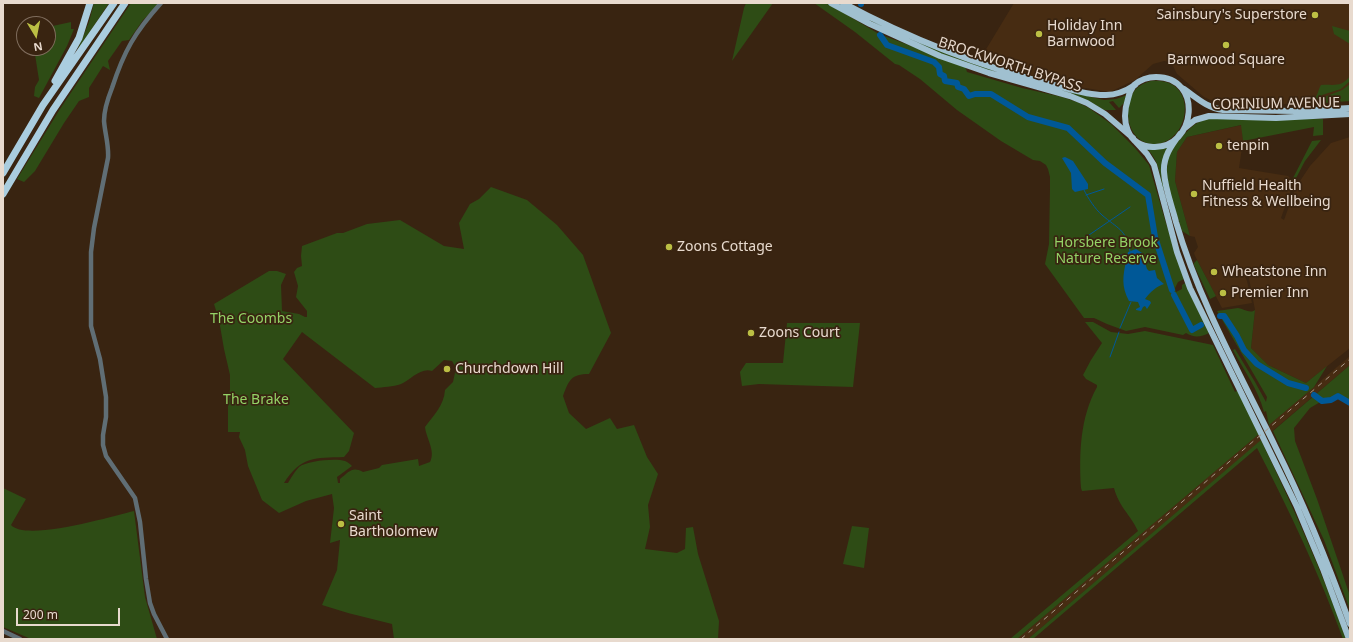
<!DOCTYPE html>
<style>
body{margin:0}
#map{position:relative;width:1353px;height:642px;overflow:hidden;background:#392411;font-family:"Noto Sans",sans-serif}
canvas{display:block}
.frame{position:absolute;inset:0;border:4px solid #e8dace;pointer-events:none}
.north{position:absolute;left:16px;top:16px;width:40px;height:40px;box-sizing:border-box;background:#392411;border:1px solid #7f6d5d;border-radius:50%;rotate:170deg;font-size:11px;font-weight:700;line-height:16px;text-align:center;color:#e8dace}
.north::after{content:'';display:block;margin:auto;width:14px;height:18px;background:#bcbf44;clip-path:polygon(50% 0,100% 100%,50% 72%,0 100%)}
.scale{position:absolute;left:16px;top:608px;width:104px;height:18px;box-sizing:border-box;border:2px solid #e8dace;border-top:0;padding-left:5px;font-size:12px;line-height:14px;white-space:nowrap;color:#e8dace;-webkit-text-stroke:3px #392411;paint-order:stroke}
</style>
<div id="map">
<canvas width="1353" height="642"></canvas>
<div class="frame"></div>
<div class="north">N</div>
<div class="scale">200 m</div>
</div>
<script>
const context = document.querySelector('canvas').getContext('2d');
context.lineJoin = 'round';
function fillPath(path, color) {
  context.fillStyle = color;
  context.fill(path, 'evenodd');
}
function trace(path, color, width, dash) {
  context.strokeStyle = color;
  context.lineWidth = width;
  context.lineCap = dash ? 'butt' : 'round';
  context.setLineDash(dash || []);
  context.stroke(path);
}
function label(font, color, halo, rows, align = 'center') {
  context.font = font + ' "Noto Sans",sans-serif';
  context.lineWidth = 3.5;
  context.setLineDash([]);
  context.textBaseline = 'middle';
  context.strokeStyle = halo;
  context.fillStyle = color;
  for (const [text, x, y, turn = 0] of rows) {
    context.save();
    context.translate(x, y);
    context.rotate((+turn || 0) * Math.PI / 180);
    context.textAlign = isNaN(turn) ? turn : align;
    if (halo) context.strokeText(text, 0, 0);
    context.fillText(text, 0, 0);
    context.restore();
  }
}
const built = new Path2D(`
 M1014,3H1350V101L1263,105L1215,102L1204,97L1177,74L1171,62L1164,61L1153,64L1135,80L1110,92L1079,87L1030,75L982,56Z
 M1242,125L1243,141L1239,168L1288,176L1294,182L1281,218L1284,220L1296,187L1310,166L1331,143L1350,137V348L1306,383L1268,365L1251,348L1255,310L1248,273L1245,277L1247,281L1252,303L1222,308L1195,256L1194,253L1198,247L1195,238V237L1190,236L1175,181L1177,152L1187,137Z
 M1350,356V365L1028,639H1017Z`);
const green = new Path2D(`
 M94,3H109L77,51L89,22Z
 M131,3H160L143,20L129,40L122,41L108,61L110,70L103,66L89,88V97L79,101L64,123L35,171L24,182L17,179L60,109Z
 M746,3H773L732,61L744,8Z
 M814,3H827L879,34L965,66L967,72L1022,88L1062,97L1077,102L1089,108L1111,124L1135,148L1149,165L1165,220L1184,279L1178,282L1175,288L1176,292L1182,289V285L1185,283L1209,333C1201,337 1194,338 1186,333L1183,335L1145,327L1126,331L1107,324L1094,318H1084L1045,264L1049,244L1050,189V177L1048,169L1046,165L1040,161L1033,160L1001,141L957,110L920,79L899,65L895,64L855,32Z
 M836,3H839L875,22L1002,74L1062,90L1104,100L1116,99L1127,95L1124,103L1119,108L1113,101L1109,102L1116,110H1104L1089,101L1002,75L940,54L894,33Z
 M71,22V29H74L67,46L39,98L34,96L35,87L39,80L34,48H48V27Z
 M1332,26L1350,31V44L1334,34Z
 M1350,76V81L1341,89L1322,95L1320,103H1310V100C1319,98 1317,91 1321,85C1334,84 1341,88 1350,76Z
 M1151,81C1200,76 1191,143 1155,144C1129,145 1122,111 1133,93C1137,86 1144,83 1151,81Z
 M1350,84V101L1324,103L1325,97L1327,96L1342,90Z
 M1207,119H1323V135L1313,136L1314,127L1243,141L1241,125L1187,137L1177,152L1175,181L1190,236L1182,231L1181,227C1175,207 1160,176 1168,156C1171,148 1178,142 1183,136C1191,127 1196,122 1207,119Z
 M1321,140L1305,161L1294,182L1292,180L1312,141Z
 M1169,146L1165,190H1163C1160,175 1159,160 1147,149H1160Z
 M491,187L527,200L557,225L583,255L611,333L589,374C571,374 569,380 563,396L569,413L586,429L610,418L617,429L634,425L647,457L658,474L648,505L650,527L645,549L677,553L685,549L686,528L693,527L698,554L719,621L718,639H394L392,624L348,613L322,605L337,570L340,540L330,543L334,508L332,494L306,501L279,513L262,500L248,466L245,450L239,437L240,432H228V403L230,389V375L224,349L219,320L214,304L269,271H277L286,274L281,285L282,311L299,314L305,317H307V311L296,297L298,286L294,272L297,268L302,266L301,256L302,246L337,233H343L367,224L400,220L444,246L464,249L459,223L470,204L479,199ZM302,332L375,388C383,387 393,387 401,384C410,380 421,367 432,371L444,360L452,361L456,368L453,382L445,390C444,405 434,415 425,427C426,438 436,451 430,462L419,466L418,459L382,465L379,468L363,472C352,466 349,472 340,479V483H338L337,477L352,466C350,464 348,462 345,461C335,458 307,461 299,467C295,471 291,478 288,483H284C301,456 315,458 344,457L349,451L354,433L283,359Z
 M1197,260L1216,296L1210,299L1194,265V263Z
 M1238,308C1244,309 1250,314 1255,310L1251,348L1268,365L1306,383L1327,366L1314,387L1269,425L1266,411L1264,412C1258,389 1244,371 1233,350L1235,349L1255,382L1266,402L1267,397L1217,311Z
 M1085,322H1093L1111,332L1128,334L1145,331L1213,345L1235,392L1238,390L1259,434L1017,639H1010L1138,531C1130,514 1119,507 1114,488L1082,491L1081,488C1079,453 1080,418 1097,387V385L1086,379L1083,375L1091,360L1102,343Z
 M787,323H860L853,387L759,384L742,386L740,372L746,363H783Z
 M1350,365V403L1338,396L1331,400L1322,401L1310,408L1294,428L1295,441L1317,499L1350,596V610L1324,540L1273,431Z
 M1261,440C1292,505 1322,571 1346,639H1343C1319,573 1289,510 1257,448L1033,639H1028Z
 M3,488L26,499L11,525C26,542 113,516 134,511L145,597L157,639H31L3,627Z
 M852,526L869,528L864,568L843,564Z`);
const water = new Path2D(`
 M1065,157L1073,161L1088,184V189L1075,192L1072,189L1071,173L1062,158Z
 M1136,249L1142,253L1147,269L1149,271L1155,270L1157,278L1164,284C1157,286 1150,292 1145,299L1150,301L1151,303L1147,309L1145,306L1143,307L1141,311L1136,310V309L1140,307L1138,302L1129,301C1121,286 1123,276 1126,261L1125,259L1119,260V257L1121,254L1127,256L1128,252Z`);
const stream = new Path2D(`
 M1084,190C1088,198 1095,209 1102,215C1118,229 1126,229 1130,251
 M1086,195L1104,189
 M1089,235L1130,207
 M1120,328L1131,302
 M1110,357L1119,332`);
const river = new Path2D(`
 M861,3V4
 M880,35L887,45L934,62L939,67L940,74L944,76L945,81L957,83L958,87L964,89L969,96L975,94H991L1028,117L1068,128L1105,163L1148,195L1155,237L1172,290
 M1174,295L1192,330L1201,325
 M1220,316H1224L1237,336L1244,350L1257,364L1288,383L1306,388
 M1314,395L1322,401L1331,400L1338,396L1350,403`);
const tertiary = new Path2D(`
 M161,3C135,32 124,51 112,88C108,98 104,110 104,121C105,134 109,145 108,158L94,228L91,252V326L100,359L106,397V417L103,435V445L106,456L135,498L140,522L146,579L150,603L154,614L167,639
 M3,631L20,639`);
const trunk = new Path2D(`
 M831,3L870,24L940,56L989,73L1070,96L1087,103L1105,114L1133,138
 M843,3C910,39 979,66 1053,85C1069,89 1090,96 1106,95C1117,95 1126,91 1135,85
 M1156,77C1204,77 1196,149 1153,147C1126,146 1121,120 1128,99C1129,94 1131,89 1134,85C1140,80 1149,77 1156,77Z
 M1184,89C1197,98 1207,108 1223,110L1296,111L1350,108
 M1185,128L1195,120L1209,116L1276,118L1350,114
 M1180,134C1171,146 1163,157 1164,172C1165,189 1172,206 1176,222C1199,301 1239,372 1275,446C1304,504 1328,563 1350,624
 M1134,140L1147,154L1154,165L1177,252L1190,288L1297,507L1323,569L1349,639`);
const motorway = new Path2D(`
 M55,81L79,38L90,3
 M3,173L43,105L114,3
 M3,194L53,110L125,3`);
const rail = new Path2D(`
 M1021,639L1350,359`);
const markers = [
 [1315,15,4,"#bcbf44"],
 [1039,34,4,"#bcbf44"],
 [1226,45,4,"#bcbf44"],
 [1219,146,4,"#bcbf44"],
 [1194,194,4,"#bcbf44"],
 [669,247,4,"#bcbf44"],
 [1214,272,4,"#bcbf44"],
 [1223,293,4,"#bcbf44"],
 [751,333,4,"#bcbf44"],
 [447,369,4,"#bcbf44"],
 [341,524,4,"#bcbf44"]
];
const poiNames = [
 ["Sainsbury's Superstore",1307,15,"right"],
 ["Holiday Inn",1047,26],
 ["Barnwood",1047,42],
 ["Barnwood Square",1226,60,"center"],
 ["tenpin",1227,146],
 ["Nuffield Health",1202,186],
 ["Fitness & Wellbeing",1202,202],
 ["Zoons Cottage",677,247],
 ["Wheatstone Inn",1222,272],
 ["Premier Inn",1231,293],
 ["Zoons Court",759,333],
 ["Churchdown Hill",455,369],
 ["Saint",349,516],
 ["Bartholomew",349,532]
];
const streetNames = [
 ["BROCKWORTH BYPASS",1010,65,18],
 ["CORINIUM AVENUE",1276,104,-1]
];
const parkNames = [
 ["Horsbere Brook",1106,243],
 ["Nature Reserve",1106,259],
 ["The Coombs",251,319],
 ["The Brake",256,400]
];
fillPath(built, '#472c12');
fillPath(green, '#2e4c15');
fillPath(water, '#005897');
trace(stream, '#005897', 1);
trace(river, '#005897', 6);
trace(tertiary, '#606e75', 4.5);
trace(trunk, '#a0c0d0', 6);
trace(motorway, '#aacddf', 7);
trace(rail, '#a9998a', 1, [5, 5]);
for (const [x, y, r, color] of markers) {
  const dot = new Path2D();
  dot.arc(x, y, r, 0, 2 * Math.PI);
  context.fillStyle = color;
  context.fill(dot);
  trace(dot, '#392411', 1.5);
}
label('14px', '#e8dace', '#392411', poiNames, 'left');
label('14px', '#e8dace', '#392411', streetNames);
label('14px', '#94d366', '#392411', parkNames);
</script>
